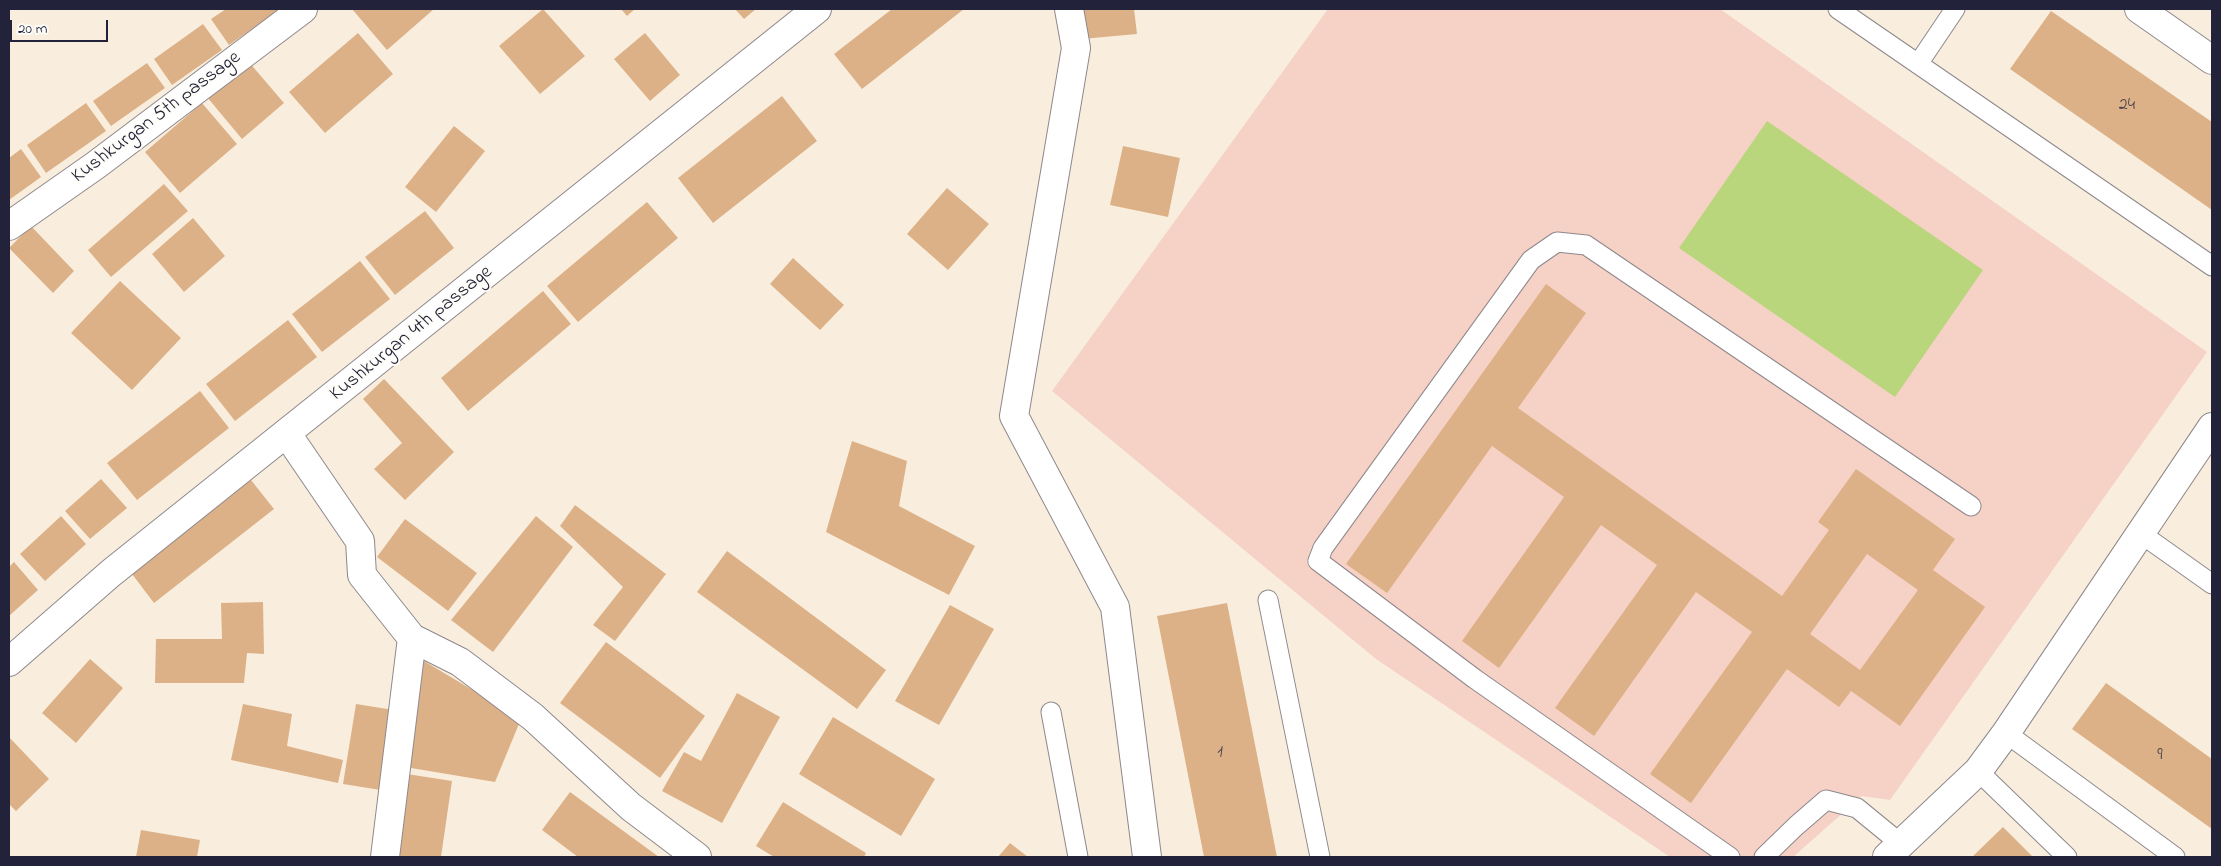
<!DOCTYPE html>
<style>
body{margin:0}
#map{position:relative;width:2221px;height:866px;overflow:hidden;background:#f9eede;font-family:"Indie Flower",sans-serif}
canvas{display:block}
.frame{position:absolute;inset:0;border:10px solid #22223b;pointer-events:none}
.scale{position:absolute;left:10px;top:20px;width:98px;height:22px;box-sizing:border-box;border:2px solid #22223b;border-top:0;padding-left:6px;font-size:15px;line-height:18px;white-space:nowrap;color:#22223b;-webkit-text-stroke:4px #fdfcf7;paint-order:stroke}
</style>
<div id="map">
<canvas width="2221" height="866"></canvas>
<div class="frame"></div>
<div class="scale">20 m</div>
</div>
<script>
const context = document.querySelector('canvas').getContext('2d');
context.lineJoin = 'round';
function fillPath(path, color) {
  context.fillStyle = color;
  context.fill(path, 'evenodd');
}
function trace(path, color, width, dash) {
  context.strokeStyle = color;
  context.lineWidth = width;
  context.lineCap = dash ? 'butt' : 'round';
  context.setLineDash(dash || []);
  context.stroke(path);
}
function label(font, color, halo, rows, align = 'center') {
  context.font = font + ' "Indie Flower",sans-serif';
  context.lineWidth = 4;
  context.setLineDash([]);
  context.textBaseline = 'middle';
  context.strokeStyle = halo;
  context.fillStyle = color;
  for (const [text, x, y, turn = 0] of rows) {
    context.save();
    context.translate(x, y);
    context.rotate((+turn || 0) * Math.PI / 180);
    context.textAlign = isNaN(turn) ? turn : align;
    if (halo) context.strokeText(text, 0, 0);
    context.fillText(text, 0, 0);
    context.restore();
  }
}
const built = new Path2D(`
 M1328,9H1720L2207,352L1890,800L1862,796L1793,857H1670L1376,659L1052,391Z`);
const green = new Path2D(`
 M1767,121L1983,270L1895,397L1679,248Z`);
const building = new Path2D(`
 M226,9H280L229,45L211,19Z
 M352,9H434L387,50Z
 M543,9L585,56L540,94L499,46Z
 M621,9H635L627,16Z
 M735,9H756L744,19Z
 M892,9H964L862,89L834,54Z
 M1079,9H1134L1137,34L1082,39Z
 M2051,11L2212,122V210L2010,69Z
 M203,24L222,50L172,85L154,59Z
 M358,33L393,74L325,133L289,92Z
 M645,33L680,75L650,101L614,59Z
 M248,61L284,103L242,139L207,97Z
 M147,63L165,88L111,126L93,101Z
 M782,96L817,141L713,223L678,178Z
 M86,103L106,131L46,173L27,145Z
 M202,103L237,144L180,193L145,152Z
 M454,126L485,151L436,212L405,187Z
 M1123,146L1180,158L1168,217L1110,205Z
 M21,149L41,177L9,200V158Z
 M164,184L188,211L111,277L88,250Z
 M947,188L989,224L948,270L907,234Z
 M647,202L678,238L578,322L547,286Z
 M425,211L454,248L395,295L365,257Z
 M193,218L225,256L184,292L152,254Z
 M31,226L74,271L53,293L9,248Z
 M793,258L844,305L820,330L770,284Z
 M360,261L390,299L322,352L292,314Z
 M120,281L181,338L132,390L71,333Z
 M1546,284L1586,313L1518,408L1782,596L1829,530L1818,522L1856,469L1955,539L1933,570L1985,607L1900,726L1851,691L1839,707L1787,669L1691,803L1650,774L1752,632L1696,592L1594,736L1555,708L1657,565L1601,525L1499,668L1462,641L1564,497L1492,446L1387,593L1346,564ZM1867,554L1918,590L1860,670L1810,634Z
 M543,291L571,324L468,411L441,378Z
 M288,320L317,357L235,421L206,384Z
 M384,379L454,452L405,500L374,469L402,443L363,399Z
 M200,391L229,428L137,500L107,463Z
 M852,441L907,461L899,506L975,546L949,595L826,532Z
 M101,479L127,508L90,539L65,511Z
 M251,480L274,509L154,603L132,574Z
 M575,505L666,574L615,641L593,625L623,587L560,526Z
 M61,516L86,544L45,581L20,554Z
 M536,516L573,547L493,652L451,620Z
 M405,519L477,573L448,611L377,557Z
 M727,551L886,670L857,709L697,592Z
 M14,562L38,590L9,616V567Z
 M263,602L264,654L247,653L244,683H155L156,639H222L221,603Z
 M1227,603L1263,785L1277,857H1204L1157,616Z
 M950,605L994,629L939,725L895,701Z
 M606,642L705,716L660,778L560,703Z
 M90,659L123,688L76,743L42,713Z
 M424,661L521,719L495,782L405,767Z
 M2106,683L2212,759V829L2072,729Z
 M737,693L780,717L722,823L662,791L684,752L701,761Z
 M243,704L292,714L287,746L343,760L338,783L231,760Z
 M356,704L400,711L387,791L343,784Z
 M833,717L935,779L901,836L799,774Z
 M9,737L49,779L16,811L9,804Z
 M407,774L452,781L441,857H395Z
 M570,792L659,857H578L542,830Z
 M783,802L866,853L864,857H774L756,846Z
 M2003,827L2033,857H1972Z
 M141,830L200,840L197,857H136Z
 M1010,843L1028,857H998Z`);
const lane = new Path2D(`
 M1838,9L2212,266
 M1918,64L1955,9
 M2140,533L2212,584
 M1268,600L1320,857
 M1051,712L1078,857
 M2006,733L2175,857
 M1978,771L2067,857
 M1730,857L1475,679L1318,561L1323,548L1531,260L1557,242L1586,245L1971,506
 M1764,857L1796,826L1826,800L1857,808L1901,844`);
const street = new Path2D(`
 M1069,9L1076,48L1014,416L1115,607L1147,857
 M2139,9L2212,60
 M9,226L96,165L303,9
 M287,434L360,541L362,575L412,638L460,662L533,717L631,807L697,857
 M9,662L111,573L817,9
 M385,857L412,638
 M1887,857L1978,771L2006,733L2212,427`);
const numberNames = [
 ["24",2127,106],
 ["1",1220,753],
 ["9",2160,756]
];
const streetNames = [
 ["Kushkurgan 5th passage",157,118,-37],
 ["Kushkurgan 4th passage",412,334,-39]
];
fillPath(built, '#f6d1c5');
fillPath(green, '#bad67c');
fillPath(building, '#ddb187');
trace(lane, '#8e888c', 21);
trace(street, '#8e888c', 30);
trace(lane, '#fff', 19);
trace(street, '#fff', 28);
label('18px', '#51464e', null, numberNames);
label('20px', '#22223b', '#fdfcf7', streetNames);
</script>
